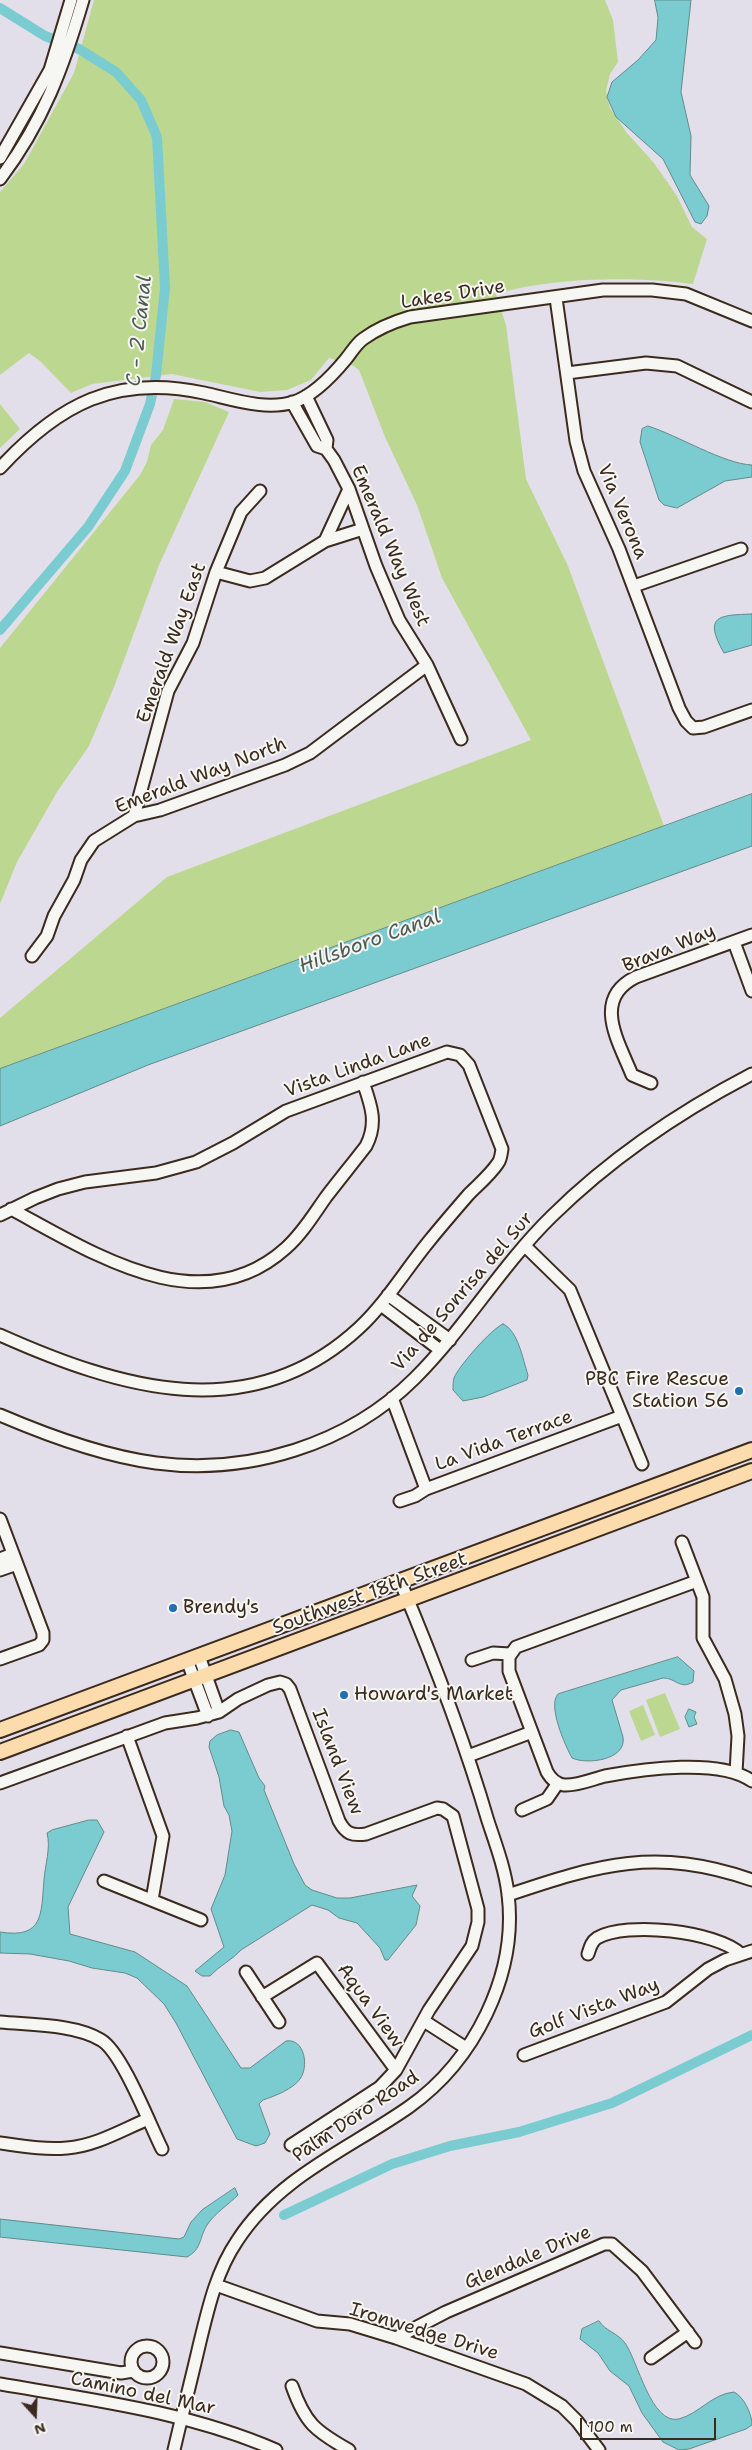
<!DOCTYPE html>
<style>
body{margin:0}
#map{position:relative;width:752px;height:2450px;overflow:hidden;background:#e3dfea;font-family:"Shantell Sans",sans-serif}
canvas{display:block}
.north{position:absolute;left:10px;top:2390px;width:50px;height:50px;-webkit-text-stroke:4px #f6f6f2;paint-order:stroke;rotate:160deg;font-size:14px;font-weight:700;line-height:20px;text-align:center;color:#3b2a1e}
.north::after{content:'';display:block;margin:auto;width:18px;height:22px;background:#3b2a1e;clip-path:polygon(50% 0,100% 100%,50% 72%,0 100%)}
.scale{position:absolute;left:580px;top:2418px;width:136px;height:22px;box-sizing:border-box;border:2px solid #3b2a1e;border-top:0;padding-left:6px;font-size:15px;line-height:18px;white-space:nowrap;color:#3b2a1e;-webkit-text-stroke:4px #f6f6f2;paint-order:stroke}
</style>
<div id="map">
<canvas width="752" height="2450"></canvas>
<div class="north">N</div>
<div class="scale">100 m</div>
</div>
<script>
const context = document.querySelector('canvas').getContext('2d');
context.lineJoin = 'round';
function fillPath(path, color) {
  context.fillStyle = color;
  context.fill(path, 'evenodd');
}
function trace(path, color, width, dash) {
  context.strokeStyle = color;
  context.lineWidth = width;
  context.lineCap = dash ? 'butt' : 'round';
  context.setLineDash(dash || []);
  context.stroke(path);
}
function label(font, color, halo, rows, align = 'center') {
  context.font = font + ' "Shantell Sans",sans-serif';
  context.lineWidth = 4;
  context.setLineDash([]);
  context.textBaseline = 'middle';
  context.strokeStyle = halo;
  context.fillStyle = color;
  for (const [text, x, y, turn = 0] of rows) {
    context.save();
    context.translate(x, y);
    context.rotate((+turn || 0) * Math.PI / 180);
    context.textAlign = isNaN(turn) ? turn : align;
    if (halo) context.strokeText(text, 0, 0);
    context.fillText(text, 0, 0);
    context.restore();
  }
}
const green = new Path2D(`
 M94,0H605L613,20L618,62L610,74L606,91L610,108L627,133L654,163L677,196L692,227L707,239L693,284C636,276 552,277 496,294L506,325L526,479L568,566L664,826L0,1069V1018L167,877L531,740L442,578L417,505L385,437L359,370L352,365L329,358L311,380L287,390L260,392L172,374L92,384L71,393L40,361L29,353L0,375V192L24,164L74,73Z
 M174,399L205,402L229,412L159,565L114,687L89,746L57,792L17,862L0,904V648L140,475L147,462L151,445L163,430Z
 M0,404L20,429L0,448Z
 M665,1693L680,1729L660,1737L646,1700Z
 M643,1705L655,1735L641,1741L629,1711Z`);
const water = new Path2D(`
 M655,0H691L681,92L691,136L690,175L709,206L707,216L701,224L695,222L663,159L616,117L607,97L612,82L638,60L656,40L658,18Z
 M648,426C677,435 724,464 752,465V477L725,481L677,508L664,505L659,500L640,442L642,429Z
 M752,614V645L724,653C703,616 718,615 752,614Z
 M752,794V846L148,1065L0,1126V1069Z
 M503,1324C518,1330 523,1360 528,1375L527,1380L483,1397L463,1401L453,1390C453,1386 453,1381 454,1378C458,1367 492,1328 503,1324Z
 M678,1657L694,1671L693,1682C680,1690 676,1678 663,1678L621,1690L612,1700L623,1737C627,1760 587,1765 572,1758C565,1745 547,1705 558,1694Z
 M689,1709L696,1712L694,1717L697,1724L689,1727L685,1717Z
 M231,1730L239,1732L259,1778L265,1786L264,1790L294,1864L305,1885L312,1890L337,1898H350L417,1885L412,1896L420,1906L416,1925L388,1960H385L380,1948L357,1923L339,1918L328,1910L312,1905L241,1950C232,1960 219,1966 210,1976H202L195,1971L224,1947L211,1909L225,1875L232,1831L229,1815L224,1806L219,1777L209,1747L210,1741L217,1735Z
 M89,1820H97L104,1832L68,1907L70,1934L135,1952L187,1986L241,2068H250L286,2041C305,2038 309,2067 300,2079C293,2089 275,2096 263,2100L259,2104L270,2134L265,2143L256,2146L237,2139L176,2023L164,2004L137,1978L125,1973L92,1968L69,1961L30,1954L0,1953V1932C44,1939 41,1914 44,1880C45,1865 51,1848 47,1833L52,1830Z
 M235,2188L238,2195C229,2204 214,2214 207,2225C199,2238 202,2249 187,2257L0,2237V2219L179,2239L184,2237L191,2222L202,2210Z
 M599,2321C605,2331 618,2333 625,2343C638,2361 651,2425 679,2419C700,2413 712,2394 734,2392C744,2397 752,2414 752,2425L746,2429L689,2449L679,2450L663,2442L642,2413L629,2386L610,2371L598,2353L580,2339L582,2329Z`);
const canal = new Path2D(`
 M0,8L45,36L79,49L116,72L141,100L157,137L165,288L156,375L150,404L125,471L88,527L0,630
 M284,2215L392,2164L450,2146L519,2132L612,2103L752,2035`);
const minor = new Path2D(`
 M0,158L50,70L71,0
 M0,179C43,122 63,68 83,0
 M556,298L576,441L584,471L619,549L679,708L686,721L693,728L704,727L752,710
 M567,373L646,363L677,366L752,402
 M306,396L327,440L326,449
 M292,402L317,446L326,449L334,460L349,489L376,566L399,620L427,665L461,739
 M0,468C59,404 116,374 204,393C232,399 265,411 294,402C314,395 332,376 346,359C351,353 356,344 363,339C378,328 393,322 410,317L603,290H652L686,294L752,321
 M325,541L363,529
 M216,572L250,581L265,578L325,541L349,489
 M634,586L741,549
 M134,816L168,691L193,643L216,572L241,512L260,491
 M734,942L752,991
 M32,956L47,936L54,916L74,880L81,860L94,841L134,816L160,810L285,765L310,753L427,665
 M651,1083L632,1075C619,1042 591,999 636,977L752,935
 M11,1209C93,1253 201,1325 286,1248C302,1234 314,1214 326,1197C339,1180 353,1163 366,1146C378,1123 371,1105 363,1082
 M0,1215L35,1198L58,1189L85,1182L156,1173L196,1162L233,1143L286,1111L447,1052L460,1055L469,1065L502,1149C501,1154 501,1159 498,1163C490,1175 479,1184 469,1194C456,1209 443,1224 430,1240C406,1269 386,1303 359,1328C250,1429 119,1388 0,1335
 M525,1246L570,1290L642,1464
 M388,1295L450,1340
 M381,1305L440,1350
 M392,1398L426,1489
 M0,1415C49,1436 103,1456 156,1463C248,1475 348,1445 415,1378C465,1328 501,1266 552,1216C611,1158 679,1112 752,1074
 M400,1501L415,1496L426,1489L622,1416
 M0,1519L43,1633V1640L39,1645L0,1659
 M682,1542L703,1597V1638L725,1679L735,1714L738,1736L736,1773
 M0,1559L13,1554
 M0,1570L17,1564
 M697,1581L516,1647L509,1657V1671L547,1772C551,1779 556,1784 564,1785C577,1786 593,1779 605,1776C643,1769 720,1758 752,1781
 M199,1656L219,1712
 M187,1660L208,1716
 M472,1660L493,1653L510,1654
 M127,1736L163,1836L152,1900
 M468,1756L532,1732
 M0,1783L165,1723L197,1718L219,1712L238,1699L268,1685L280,1682L286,1684L290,1689L339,1821C346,1834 352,1836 366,1834L437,1808L443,1809L453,1816L478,1909V1922L472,1946L429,2010L396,2070L380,2087L291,2145
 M522,1810L547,1799L558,1783
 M104,1881L201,1920
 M508,1895C600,1864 656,1847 752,1880
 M588,1954C590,1948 591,1942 597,1938C627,1921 716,1931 741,1954
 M246,1972L279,2022
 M262,1997L317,1963L396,2070
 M424,2021L466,2048
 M0,2022C30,2025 75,2024 101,2040C122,2052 150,2125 162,2149
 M524,2055L666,2002L708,1969L725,1960L752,1951
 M0,2143C22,2146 44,2150 67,2148C95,2146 122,2130 148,2119
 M216,2285L317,2321L350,2324L396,2338L526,2384L562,2406L577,2421L599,2450
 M396,2338L446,2312L604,2244H612L642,2271L695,2342
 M131 2362a16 16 0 1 1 32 0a16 16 0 1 1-32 0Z
 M0,2353L121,2373L133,2371
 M651,2358L688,2332
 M0,2384C94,2400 188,2412 276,2450
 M292,2386C305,2423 315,2431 349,2450
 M174,2450C182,2415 191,2381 199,2346C208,2309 216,2272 237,2241C278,2177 349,2149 409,2107C474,2061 518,1975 508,1894C505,1869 496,1845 488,1821C464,1739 433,1659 400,1581`);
const major = new Path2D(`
 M0,1730L752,1450
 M0,1752L752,1471`);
const markers = [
 [739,1391,5,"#1f6fb2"],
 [173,1608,5,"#1f6fb2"],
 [344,1695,5,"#1f6fb2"]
];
const streetNames = [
 ["Lakes Drive",453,295,-9],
 ["Via Verona",622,512,67],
 ["Emerald Way West",390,546,67],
 ["Emerald Way East",172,643,-70],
 ["Emerald Way North",201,776,-21],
 ["Brava Way",669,949,-22],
 ["Vista Linda Lane",358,1066,-20],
 ["Via de Sonrisa del Sur",463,1292,-49],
 ["La Vida Terrace",504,1441,-20],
 ["Southwest 18th Street",370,1594,-20],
 ["Island View",337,1762,69],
 ["Aqua View",370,2006,54],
 ["Golf Vista Way",594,2009,-21],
 ["Palm Doro Road",356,2117,-34],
 ["Glendale Drive",528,2258,-23],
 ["Ironwedge Drive",424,2332,17],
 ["Camino del Mar",143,2394,12]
];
const poiNames = [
 ["PBC Fire Rescue",729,1380,"right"],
 ["Station 56",729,1402,"right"],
 ["Brendy's",183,1608],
 ["Howard's Market",354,1695]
];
const waterNames = [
 ["C - 2 Canal",140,331,-84],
 ["Hillsboro Canal",370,942,-20]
];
fillPath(green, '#bcd890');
fillPath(water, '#7accd1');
trace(water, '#618b89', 1);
trace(canal, '#7accd1', 10);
trace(minor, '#3b2a1e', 15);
trace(major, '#3b2a1e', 18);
trace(minor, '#f6f6f2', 11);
trace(major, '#fcdcac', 14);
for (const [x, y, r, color] of markers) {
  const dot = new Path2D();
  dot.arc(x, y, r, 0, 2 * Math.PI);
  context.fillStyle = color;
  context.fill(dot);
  trace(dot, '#f6f6f2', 2);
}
label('19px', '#3b2a1e', '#f6f6f2', streetNames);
label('19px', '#3b2a1e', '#f6f6f2', poiNames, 'left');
label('italic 20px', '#4e5b54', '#f6f6f2', waterNames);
</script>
